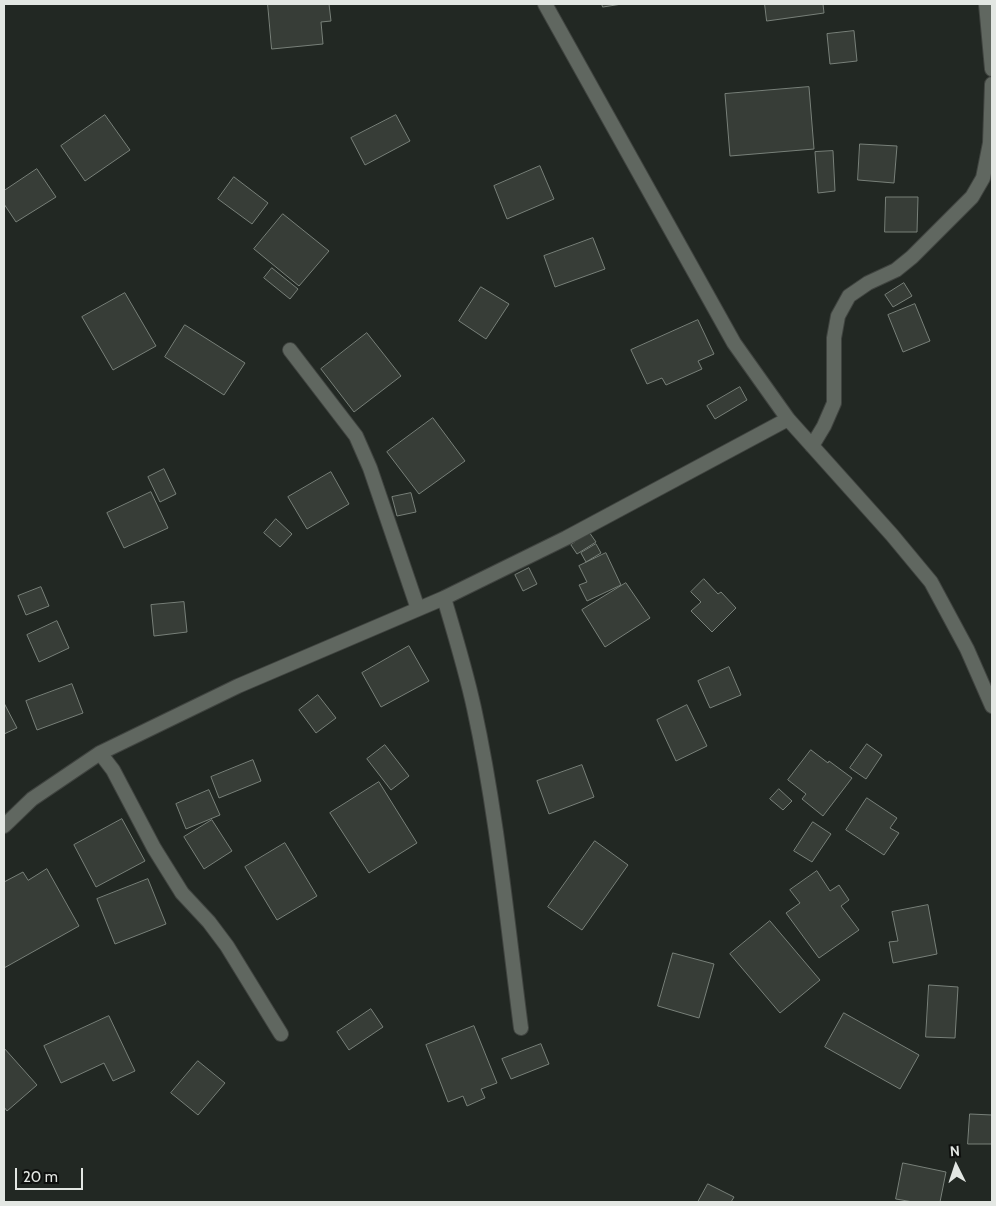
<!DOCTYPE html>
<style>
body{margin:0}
#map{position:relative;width:996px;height:1206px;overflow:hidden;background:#222823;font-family:Cabin,sans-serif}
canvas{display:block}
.frame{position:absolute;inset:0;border:5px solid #e3e7e3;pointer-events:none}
.north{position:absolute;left:931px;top:1141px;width:50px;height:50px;-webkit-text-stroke:4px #0e100e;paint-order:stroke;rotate:356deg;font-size:14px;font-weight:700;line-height:20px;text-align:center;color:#e3e7e3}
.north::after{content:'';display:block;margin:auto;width:18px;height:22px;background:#e3e7e3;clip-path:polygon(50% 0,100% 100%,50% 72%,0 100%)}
.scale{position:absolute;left:15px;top:1168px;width:68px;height:22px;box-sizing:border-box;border:2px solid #e3e7e3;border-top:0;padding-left:6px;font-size:15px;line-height:18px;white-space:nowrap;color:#e3e7e3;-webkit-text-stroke:4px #0e100e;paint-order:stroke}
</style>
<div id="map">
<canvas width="996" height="1206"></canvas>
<div class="frame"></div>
<div class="north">N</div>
<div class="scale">20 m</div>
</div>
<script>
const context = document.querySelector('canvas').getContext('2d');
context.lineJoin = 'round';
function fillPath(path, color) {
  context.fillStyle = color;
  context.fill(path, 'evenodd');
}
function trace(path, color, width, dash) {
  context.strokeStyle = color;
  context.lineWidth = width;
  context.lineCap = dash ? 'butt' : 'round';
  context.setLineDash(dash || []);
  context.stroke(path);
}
const building = new Path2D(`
 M268,4H329L331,21L321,22L323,44L272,49Z
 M602,4H622L603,7Z
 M765,4H823L824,13L767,21Z
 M854,31L857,61L830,64L827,34Z
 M809,87L814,149L730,156L725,94Z
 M105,115L130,150L85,181L61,146Z
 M396,115L410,141L365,165L351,138Z
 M860,144L897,146L894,183L858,180Z
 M833,151L835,191L818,193L815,152Z
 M540,166L554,199L507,219L494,186Z
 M37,169L56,197L16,222L4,204V191Z
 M234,177L268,203L252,224L218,199Z
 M886,197H918L917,232H885Z
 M283,214L329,251L299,286L254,249Z
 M593,238L605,269L555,287L544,256Z
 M272,268L298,289L290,299L264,278Z
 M904,283L912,296L893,307L885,295Z
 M481,287L509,304L486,339L459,321Z
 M125,293L156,346L113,370L82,317Z
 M915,304L930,341L903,352L888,315Z
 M698,320L714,354L698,361L702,369L666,385L662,378L647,384L631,350Z
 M185,325L245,363L224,395L165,357Z
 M367,333L401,376L354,412L321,369Z
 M740,387L747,400L715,419L707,406Z
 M433,418L465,461L419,494L387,452Z
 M164,469L176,494L160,502L148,477Z
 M331,472L349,504L307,529L288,497Z
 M151,492L168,528L124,548L107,513Z
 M411,493L416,512L397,516L392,497Z
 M276,519L292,534L280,547L264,533Z
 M589,532L596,542L577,554L571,545Z
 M596,544L601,553L586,562L581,553Z
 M606,553L621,585L587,601L579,585L587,582L579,566Z
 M529,568L537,584L523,591L515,575Z
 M704,579L718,594L721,592L736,608L712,632L691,611L701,602L691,592Z
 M626,583L650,618L605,647L582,610Z
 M41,587L49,606L26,615L18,596Z
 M184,602L187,632L154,636L151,605Z
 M57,621L69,648L39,662L27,635Z
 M409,646L429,681L381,707L362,673Z
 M729,667L741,695L710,708L698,681Z
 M72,684L83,713L37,730L26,701Z
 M318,695L336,718L316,733L299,710Z
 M4,703L17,728L4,734Z
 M687,705L707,746L676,761L657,720Z
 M867,744L882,755L866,779L850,768Z
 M385,745L409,776L391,790L367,759Z
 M811,750L828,763L829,761L852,778L823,816L802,799L806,794L788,780Z
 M253,760L261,781L219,798L211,777Z
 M582,765L594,797L549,814L537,781Z
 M379,782L417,843L369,873L330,813Z
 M779,789L792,801L783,810L770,799Z
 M209,790L220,815L186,829L176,804Z
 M867,798L897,818L890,828L899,833L884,855L846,830Z
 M122,819L145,861L96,887L74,845Z
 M212,820L232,851L204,869L184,837Z
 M813,822L831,834L812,862L794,851Z
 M595,841L628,865L582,930L548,907Z
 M285,843L317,896L277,920L245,867Z
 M47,869L79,926L4,968V882L23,872L28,880Z
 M817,871L830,891L839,885L849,900L841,906L859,930L819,958L786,913L800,903L790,890Z
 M148,879L166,924L115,944L97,899Z
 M928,905L937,954L893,963L889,942L898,941L892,912Z
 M770,921L820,980L780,1013L730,954Z
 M673,953L714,964L699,1018L658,1006Z
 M929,985L958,987L955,1038L926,1037Z
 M371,1009L383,1027L349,1050L337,1032Z
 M844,1013L919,1055L900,1089L825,1047Z
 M109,1016L135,1071L113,1081L104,1063L61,1083L44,1046Z
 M474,1026L497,1083L481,1089L485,1098L467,1106L463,1096L448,1102L426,1045Z
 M541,1044L549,1064L511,1079L502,1059Z
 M4,1048L37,1085L7,1111L4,1107Z
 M198,1061L225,1083L198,1115L171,1093Z
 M970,1114L992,1115V1144H968Z
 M903,1163L946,1172L940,1202H913L896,1199Z
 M708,1184L734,1197L731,1202H698Z`);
const minor = new Path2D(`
 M545,4L734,343L788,419L892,535L931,582L967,649L992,706
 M986,4L992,69
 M290,350L356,436L370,468L418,609
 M812,446L824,426L834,403V338L838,316L849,296L868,283L896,270L912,257L972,197L983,178L990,143L992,84
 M444,598C455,635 466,671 474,708C497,813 507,921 521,1028
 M100,753L113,770L154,848L182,893L209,922L227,946L281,1034
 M4,826L32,799L100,753L238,686L444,598L566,538L788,419`);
fillPath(building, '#373d37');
trace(building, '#788079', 1);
trace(minor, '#404440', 16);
trace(minor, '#606760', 14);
</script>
